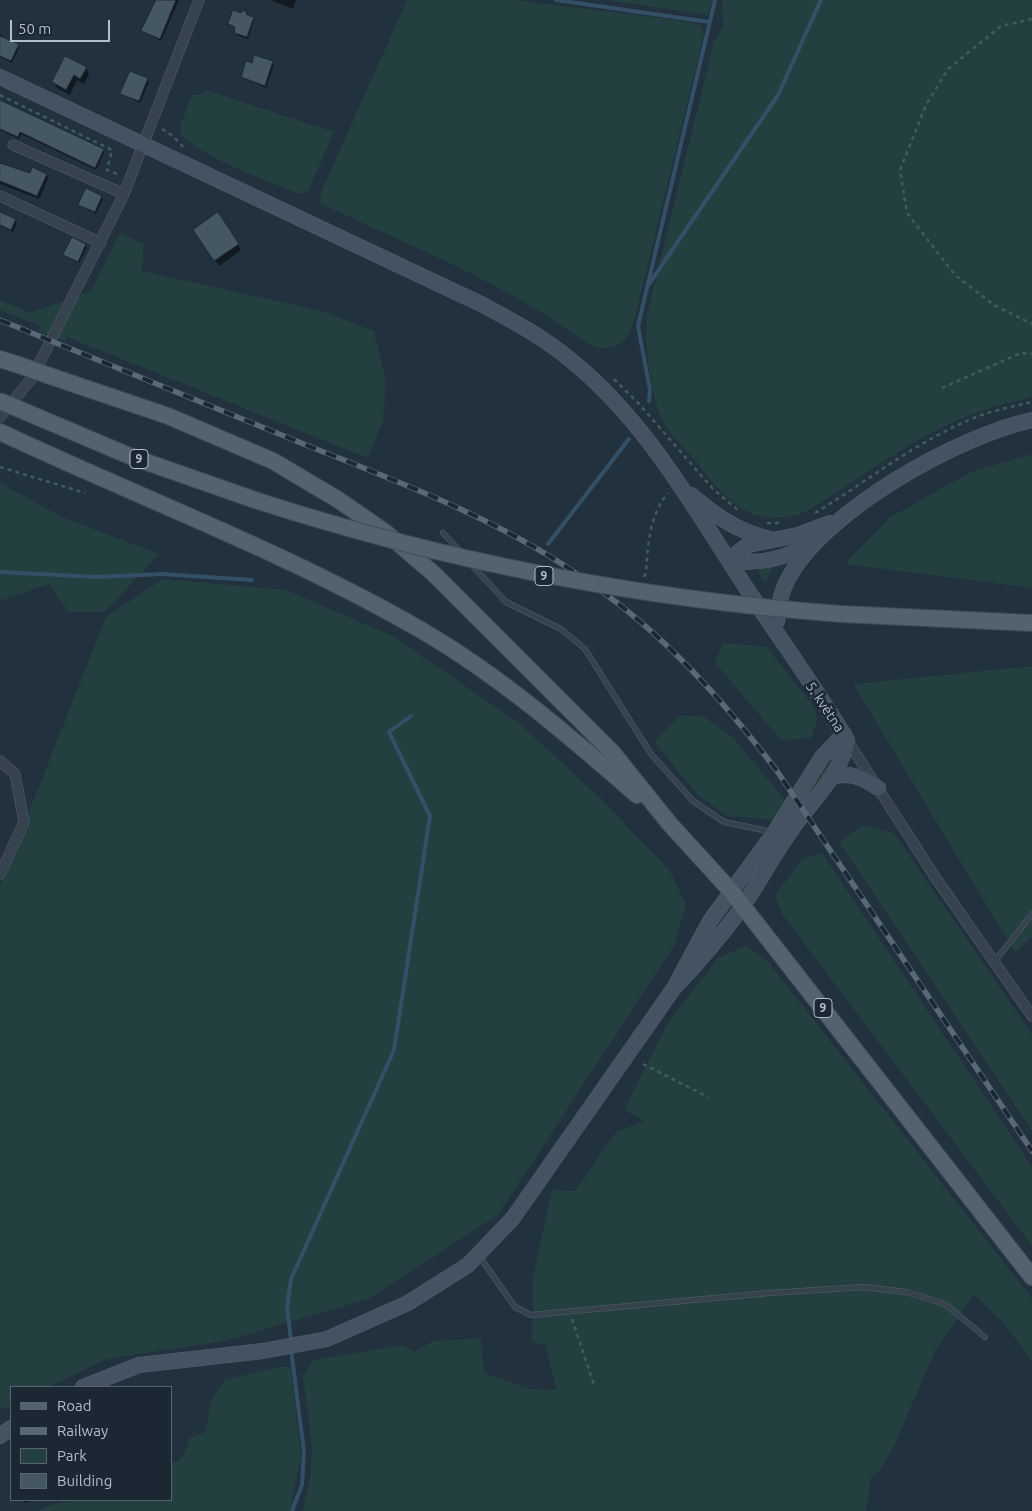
<!DOCTYPE html>
<meta charset="utf-8">
<style>
body{margin:0}
#map{position:relative;width:1032px;height:1511px;overflow:hidden;background:#22313e;font-family:Ubuntu,sans-serif}
canvas{display:block}
.legend{position:absolute;left:10px;top:1386px;width:162px;height:115px;box-sizing:border-box;background:#1b2833;border:1px solid #57646f;margin:0;padding:6px 9px;list-style:none;font-size:15px;color:#b2bec9}
.legend li{display:flex;align-items:center;gap:10px;height:25px}
.legend b{width:25px;border:1px solid #57646f}
.scale{position:absolute;left:10px;top:20px;width:100px;height:22px;box-sizing:border-box;border:2px solid #b2bec9;border-top:0;padding-left:6px;font-size:15px;line-height:18px;white-space:nowrap;color:#b2bec9;-webkit-text-stroke:4px #1b2833;paint-order:stroke}
</style>
<div id="map">
<canvas width="1032" height="1511"></canvas>
<ul class="legend">
<li><b style="height:6px;background:#54626e"></b>Road</li>
<li><b style="height:6px;background:#586875"></b>Railway</li>
<li><b style="height:14px;background:#243f3f"></b>Park</li>
<li><b style="height:14px;background:#465764"></b>Building</li>
</ul>
<div class="scale">50 m</div>
</div>
<script>
const context = document.querySelector('canvas').getContext('2d');
context.lineJoin = 'round';
function fillPath(path, color) {
  context.fillStyle = color;
  context.fill(path, 'evenodd');
}
function trace(path, color, width, dash) {
  context.strokeStyle = color;
  context.lineWidth = width;
  context.lineCap = dash ? 'butt' : 'round';
  context.setLineDash(dash || []);
  context.stroke(path);
}
function label(font, color, halo, rows, align = 'center') {
  context.font = font + ' Ubuntu,sans-serif';
  context.lineWidth = 5;
  context.setLineDash([]);
  context.textBaseline = 'middle';
  context.strokeStyle = halo;
  context.fillStyle = color;
  for (const [text, x, y, turn = 0] of rows) {
    context.save();
    context.translate(x, y);
    context.rotate((+turn || 0) * Math.PI / 180);
    context.textAlign = isNaN(turn) ? turn : align;
    if (halo) context.strokeText(text, 0, 0);
    context.fillText(text, 0, 0);
    context.restore();
  }
}
const green = new Path2D(`
 M407,0H514L654,17L699,24L704,34L636,313C630,334 626,349 599,348C592,347 556,322 547,316C475,271 396,239 319,203L322,190Z
 M607,0H712L708,15Z
 M723,0H1032V397C1001,404 971,413 943,427C909,444 877,466 846,486C830,496 814,509 797,515C785,518 771,519 759,516C728,508 707,474 687,451C680,443 670,434 665,425C650,399 643,339 648,311L714,41C733,16 717,22 723,0Z
 M206,90L334,132L308,191L304,194L297,193C263,179 206,160 180,134L181,123L192,95H203Z
 M120,233L144,244L142,271L322,311L374,331L386,382L383,420L368,458L67,337L65,341L38,331L40,326L0,310V300L30,313L91,291Z
 M1032,454V588L845,564L889,518L971,472Z
 M0,483L62,517L159,554L105,612H68L49,584L0,601Z
 M770,565L773,568L765,582L757,571Z
 M163,579L286,590L393,636L520,724L600,798L670,871L686,904L674,946L498,1215L368,1299L225,1341L106,1359L49,1387H11V1406L0,1410V885L106,617Z
 M723,643L767,647L815,708L817,721L811,738L781,740L715,663Z
 M1032,666V937L1015,952L853,684Z
 M680,715L704,717L733,737L789,805L776,820L727,816L699,796L654,742Z
 M833,757L831,768L811,795L808,793L824,764Z
 M863,825L894,833L1032,1034V1131L839,842Z
 M822,853L1032,1167V1246L782,914L775,895L803,858Z
 M747,946L769,963L1032,1298V1361L1001,1320L974,1295L935,1351L894,1446L883,1466L871,1479L866,1511H303L310,1477L312,1448L303,1376L313,1360L403,1345L414,1352L433,1341L481,1338L484,1373L530,1389L556,1390L545,1345L532,1342L533,1277L552,1190L575,1191L616,1132L644,1121L624,1110L668,1023L718,958Z
 M278,1367H291L301,1457L290,1511H37C78,1492 127,1500 171,1500V1462H178L185,1453L189,1438L203,1433L206,1429L211,1401L224,1380Z`);
const shadow = new Path2D(`
 M157,0H179L161,41L143,31Z
 M271,0H296L293,9Z
 M246,16L254,20L248,39L236,35V28L230,24Z
 M0,34L19,48L12,63L0,57Z
 M272,62L274,65L266,88L242,77L253,65Z
 M86,68L89,74L84,84L77,80L70,95L57,88L53,82Z
 M130,72L149,82L140,103L122,94Z
 M0,102L103,150L104,153L96,170L21,134L19,139L0,130Z
 M0,164L30,175L46,174L48,178L39,199L0,184Z
 M101,197L103,199L96,214L80,205Z
 M0,213L15,220L17,223L13,232L0,226Z
 M198,236L238,244L241,250L219,266Z
 M85,245L87,247L79,263L66,257L65,255Z
 M23,1500H33L25,1503Z`);
const stream = new Path2D(`
 M556,0L709,22
 M649,284L778,95L821,0
 M649,401L650,390L638,326L715,0
 M548,544L629,439
 M0,572L98,577L162,574L252,580
 M291,1340L287,1308L291,1279L394,1050L430,816L389,732L411,716
 M291,1349L304,1452L302,1485L292,1511`);
const building = new Path2D(`
 M156,0H176L160,39L141,31Z
 M233,10L240,13L245,10L247,15L254,17L247,37L234,33L235,27L228,24Z
 M0,36L19,44L11,61L0,56Z
 M254,55L273,61L265,86L241,77L246,61L252,63Z
 M65,56L87,67L80,79L74,75L66,90L52,82Z
 M130,71L148,78L139,101L120,94Z
 M0,100L104,149L95,168L20,132L18,137L0,129Z
 M0,163L30,173L32,167L47,174L37,196L0,181Z
 M86,188L102,196L95,212L78,205Z
 M0,212L16,219L11,230L0,225Z
 M218,212L239,244L214,261L193,230Z
 M72,237L86,244L78,262L63,255Z`);
const path = new Path2D(`
 M1032,19L1001,26L948,69L926,105L900,170L907,213L955,275L994,305L1032,324
 M0,95L112,150L107,170L120,175
 M162,129L173,136L184,148
 M614,379L640,405L713,489L739,511
 M942,388L1021,353L1032,354
 M0,467L85,493
 M815,513C866,482 913,444 969,420C989,411 1011,407 1032,402
 M767,523H781
 M644,577L646,573C648,544 649,516 668,493
 M643,1064L708,1097
 M572,1319L594,1385`);
const lane = new Path2D(`
 M443,533L460,551
 M470,563L506,602L561,629L585,649L651,754L693,801L724,822L772,832
 M995,961L1032,914
 M479,1256L515,1307L531,1315L769,1293L864,1287L906,1292L945,1304L985,1337`);
const street = new Path2D(`
 M13,145L124,194
 M0,196L101,243
 M0,417L32,378L124,194L199,0
 M847,740L935,877L1032,1016
 M0,761L15,774L24,822L0,874`);
const secondary = new Path2D(`
 M0,77L481,304C513,321 545,338 573,362C647,422 695,510 747,589C780,639 816,688 847,740C842,774 811,801 792,829C774,854 760,881 743,906C722,935 699,962 674,988
 M691,495C716,516 738,532 770,539
 M728,560L748,545L798,535L830,523
 M728,560C756,565 785,559 810,544
 M777,621C778,606 781,591 789,577C826,510 958,436 1032,420
 M830,778C848,771 862,777 878,788
 M83,1387L139,1365L263,1351L327,1339L408,1303L468,1265L513,1218L674,988L710,921L774,833L822,757L844,734
 M0,1436L11,1428`);
const primary = new Path2D(`
 M0,359L19,365
 M50,376L168,416L273,461L337,499L385,532L434,574L612,752L669,823L731,891L1032,1277
 M26,412L132,457L255,500
 M0,432C140,498 286,552 421,630C500,676 568,735 637,795
 M841,614L1032,623`);
const rail = new Path2D(`
 M0,320C102,362 204,403 306,445C404,484 504,521 590,583C664,634 723,700 777,771L1032,1151`);
const primaryBridge = new Path2D(`
 M19,365L50,376
 M0,401L26,412
 M255,500C446,562 641,599 841,614`);
const shields = [
 [139,459,18],
 [544,576,18],
 [823,1008,18]
];
const shieldNames = [
 ["9",139,459],
 ["9",544,576],
 ["9",823,1008]
];
const streetNames = [
 ["5. května",825,707,56]
];
fillPath(green, '#243f3f');
fillPath(shadow, '#0007');
trace(stream, '#345066', 4);
fillPath(building, '#465764');
trace(building, '#1d2a35', 1);
trace(lane, '#54616c', 6);
trace(street, '#54616c', 11);
trace(secondary, '#54616c', 16);
trace(primary, '#3f4c57', 18);
trace(path, '#425b5b', 2.5, [4, 4]);
trace(lane, '#36434e', 5);
trace(street, '#36434e', 10);
trace(secondary, '#445261', 15);
trace(primary, '#54626e', 16);
trace(rail, '#586875', 5.5);
trace(rail, '#1b2833', 4, [11]);
trace(primaryBridge, '#3f4c57', 18, []);
trace(primaryBridge, '#54626e', 16);
for (const [x, y, w] of shields) {
  const box = new Path2D();
  box.roundRect(x - w / 2, y - 9.5, w, 19, 4);
  context.fillStyle = '#1b2833';
  context.fill(box);
  trace(box, '#b2bec9', 1);
}
label('bold 12px', '#b2bec9', null, shieldNames);
label('14px', '#b2bec9', '#1b2833', streetNames);
</script>
